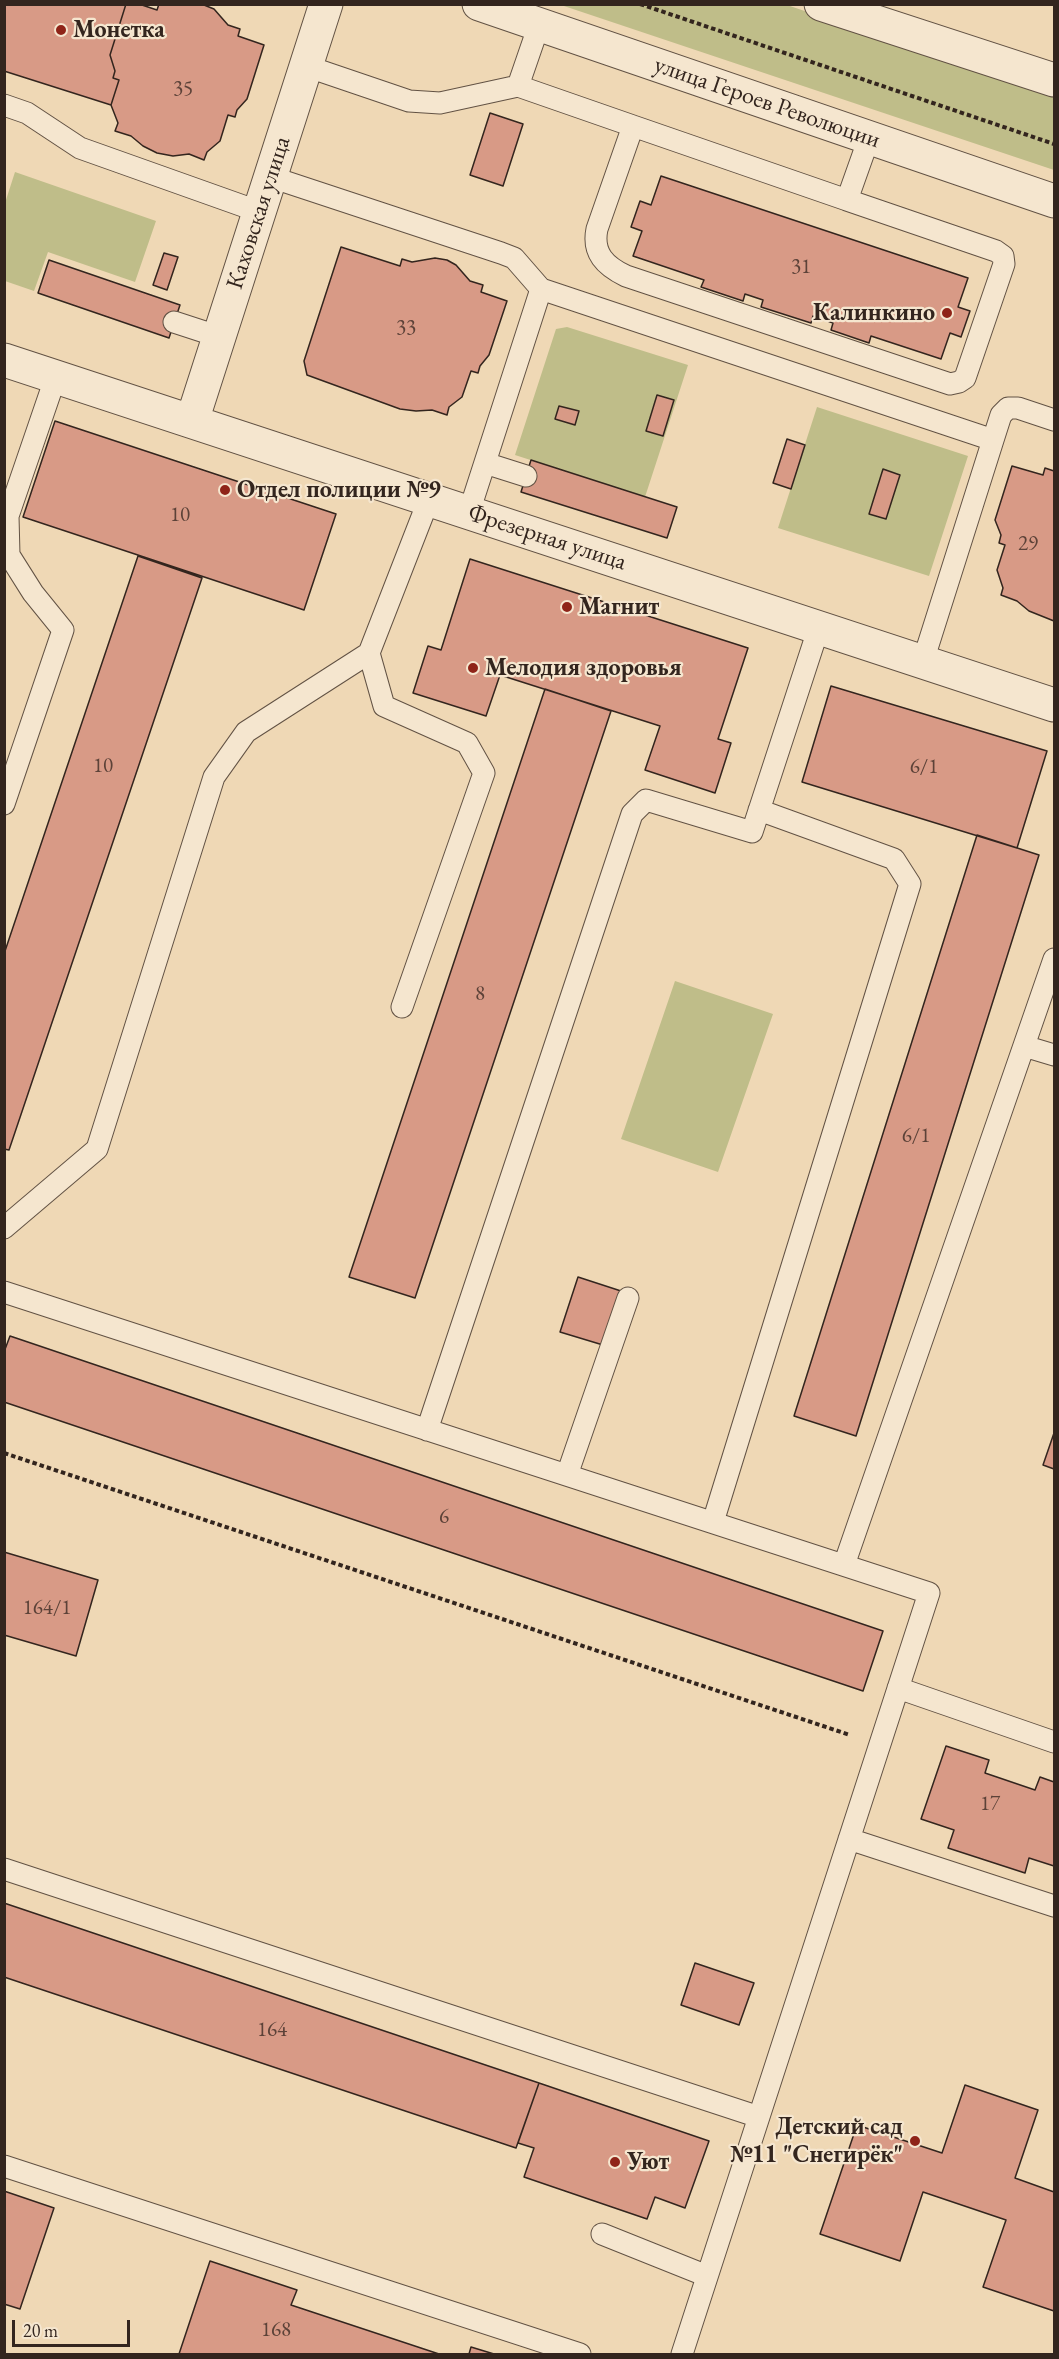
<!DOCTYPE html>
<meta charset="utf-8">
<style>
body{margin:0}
#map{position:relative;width:1059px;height:2359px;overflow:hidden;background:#efd8b5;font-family:"EB Garamond",serif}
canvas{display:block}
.frame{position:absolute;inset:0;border:6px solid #33251e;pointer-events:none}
.scale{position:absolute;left:12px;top:2320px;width:118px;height:27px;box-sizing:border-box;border:3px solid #33251e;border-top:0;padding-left:8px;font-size:18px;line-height:21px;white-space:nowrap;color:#33251e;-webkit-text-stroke:4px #f5e6cf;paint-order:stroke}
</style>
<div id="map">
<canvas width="1059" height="2359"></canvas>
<div class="frame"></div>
<div class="scale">20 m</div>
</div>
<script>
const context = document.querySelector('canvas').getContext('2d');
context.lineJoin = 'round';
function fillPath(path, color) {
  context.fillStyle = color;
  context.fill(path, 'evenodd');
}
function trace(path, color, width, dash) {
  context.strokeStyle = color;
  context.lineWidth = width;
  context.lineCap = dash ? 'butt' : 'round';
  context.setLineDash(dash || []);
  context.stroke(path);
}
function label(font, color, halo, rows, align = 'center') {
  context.font = font + ' "EB Garamond",serif';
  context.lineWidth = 4.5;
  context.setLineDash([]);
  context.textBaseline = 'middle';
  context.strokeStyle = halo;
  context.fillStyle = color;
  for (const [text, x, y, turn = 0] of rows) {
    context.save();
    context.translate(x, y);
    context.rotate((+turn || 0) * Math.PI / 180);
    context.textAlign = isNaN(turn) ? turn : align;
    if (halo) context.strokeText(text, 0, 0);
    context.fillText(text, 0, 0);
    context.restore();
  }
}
const green = new Path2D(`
 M561,5H787L1054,96V170Z
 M15,172L156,221L135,282L48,252L34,291L5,281V203Z
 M567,327L688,365L645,497L515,455L556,329ZM657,395L674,401L663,436L646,431ZM559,406L579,411L575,425L555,419Z
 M817,407L968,456L929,576L778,528Z
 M675,981L773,1014L718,1172L621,1139Z`);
const building = new Path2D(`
 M4,4H126L110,55L115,71L113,78L119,80L111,105L4,71Z
 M126,4H139L157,10L159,4L204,5L214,9L228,25L240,29L238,36L264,45L247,99L237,110L235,117L228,115L220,141L207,152L204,160L189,154L173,156L157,153L143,146L131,136L115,131L118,123L111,105L119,80L113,78L115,71L110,55Z
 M490,113L523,124L503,186L470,175Z
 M661,176L968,278L958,307L970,311L961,337L950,333L941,359L871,336L869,343L831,330L833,323L813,316L811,323L761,307L763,300L745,294L743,301L701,287L704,280L633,256L642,231L631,227L640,201L651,205Z
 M341,247L400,266L402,259L412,262L435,258L447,260L456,265L470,281L483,285L481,292L507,301L489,355L480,366L478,373L471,371L462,397L449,407L447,415L432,410L416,411L400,409L307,375L304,361Z
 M164,253L178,257L167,290L153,285Z
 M49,260L180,305L169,338L38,293Z
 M657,395L674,400L663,436L646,431Z
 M559,406L579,411L575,425L555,419Z
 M55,421L336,514L304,610L23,517Z
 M787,439L805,445L791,489L773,483Z
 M531,460L677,507L667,538L521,492Z
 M1012,466L1043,475L1045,468L1054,471V621L1029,611L1017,601L1001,595L1003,588L997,570L1005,545L999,543L1001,535L995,520Z
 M883,469L900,475L886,519L869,514Z
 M138,556L202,578L9,1150L4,1149V954Z
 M470,559L748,648L718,739L731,743L715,793L645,770L660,726L500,675L486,716L413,693L428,646L441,650Z
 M831,686L1047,751L1017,848L802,782Z
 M545,689L611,711L415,1298L349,1277Z
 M977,835L1039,855L856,1436L794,1416Z
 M578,1277L621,1291L603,1345L560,1332Z
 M10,1336L883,1631L863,1691L4,1402V1352Z
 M1054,1433V1469L1043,1465Z
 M4,1552L98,1580L76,1656L4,1635Z
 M946,1746L989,1760L985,1773L1035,1790L1040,1777L1054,1782V1866L1029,1858L1025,1873L948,1848L954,1830L921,1819Z
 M4,1903L539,2083L516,2148L4,1977Z
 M695,1963L754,1983L739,2025L681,2005Z
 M539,2083L709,2141L685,2208L655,2197L647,2219L524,2177L534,2148L518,2143Z
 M965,2085L1038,2110L1015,2178L1054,2192V2311L983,2287L1006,2220L923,2192L900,2261L820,2234L857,2125L942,2153Z
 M4,2191L54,2208L20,2309L4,2304Z
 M210,2261L297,2290L291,2305L439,2354H179Z
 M471,2347L494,2354H469Z`);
const path = new Path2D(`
 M640,4L1054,144
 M4,1453L850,1735`);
const service = new Path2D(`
 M306,66L409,101L440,103L518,86L633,126
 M518,86L539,25
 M4,105L27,113L80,148L260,212
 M271,177L501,253L514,258L541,289L469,512
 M847,200L633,126L597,229C592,253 605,266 626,276L950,384L959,382L965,378L1004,264L1003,256L996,251L847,200L869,138
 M541,289L993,440L923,661
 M174,322L220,337
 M993,440L1001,415L1008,408H1018L1054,420
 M485,463L526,476
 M4,520L8,516L56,376
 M369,653L384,706L467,743L484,773L402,1007
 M4,804L63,630L33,593L9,555L8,516
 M1024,1046L1054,1055
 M4,1228L97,1149L214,777L246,732L369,653L429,499
 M4,1292L929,1593L682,2354
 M427,1430L632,814L646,800L752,832L819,627
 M567,1475L628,1298
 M713,1522L910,884L894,859L759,810
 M844,1565L1054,959
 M898,1688L1054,1742
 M849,1839L1054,1906
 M4,1869L759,2117
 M4,2166L580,2354
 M602,2234L707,2276`);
const minor = new Path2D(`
 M4,360L1054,705
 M192,421L326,4`);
const tertiary = new Path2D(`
 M479,4L1054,201
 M821,4L1054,80`);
const markers = [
 [61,30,6,"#8f2418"],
 [947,313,6,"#8f2418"],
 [225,490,6,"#8f2418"],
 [567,607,6,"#8f2418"],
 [473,668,6,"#8f2418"],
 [915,2141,6,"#8f2418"],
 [615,2162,6,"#8f2418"]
];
const numberNames = [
 ["35",183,89],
 ["31",801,267],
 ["33",406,328],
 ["10",180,515],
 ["29",1028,544],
 ["10",103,766],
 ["6/1",924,767],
 ["8",480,994],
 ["6/1",916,1136],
 ["6",444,1517],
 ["164/1",47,1608],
 ["17",990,1804],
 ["164",272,2030],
 ["168",276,2330]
];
const poiNames = [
 ["Монетка",73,30],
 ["Калинкино",935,313,"right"],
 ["Отдел полиции №9",237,490],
 ["Магнит",579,607],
 ["Мелодия здоровья",485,668],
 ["Детский сад",903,2127,"right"],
 ["№11 \"Снегирёк\"",903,2155,"right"],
 ["Уют",627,2162]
];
const streetNames = [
 ["улица Героев Революции",767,103,19],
 ["Каховская улица",259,213,-72],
 ["Фрезерная улица",547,538,18]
];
fillPath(green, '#bfbd89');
fillPath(building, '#d89a86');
trace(building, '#33251e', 1.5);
trace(service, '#625244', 23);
trace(minor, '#625244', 35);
trace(tertiary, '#625244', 35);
trace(path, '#33251e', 4, [4.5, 3]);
trace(service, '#f5e6cf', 21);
trace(minor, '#f5e6cf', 33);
trace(tertiary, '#f5e6cf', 33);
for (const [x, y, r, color] of markers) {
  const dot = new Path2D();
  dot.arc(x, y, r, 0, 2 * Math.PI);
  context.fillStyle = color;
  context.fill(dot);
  trace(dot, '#f5e6cf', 2);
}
label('21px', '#5c4238', null, numberNames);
label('bold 24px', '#33251e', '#f5e6cf', poiNames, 'left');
label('24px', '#33251e', '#f5e6cf', streetNames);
</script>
